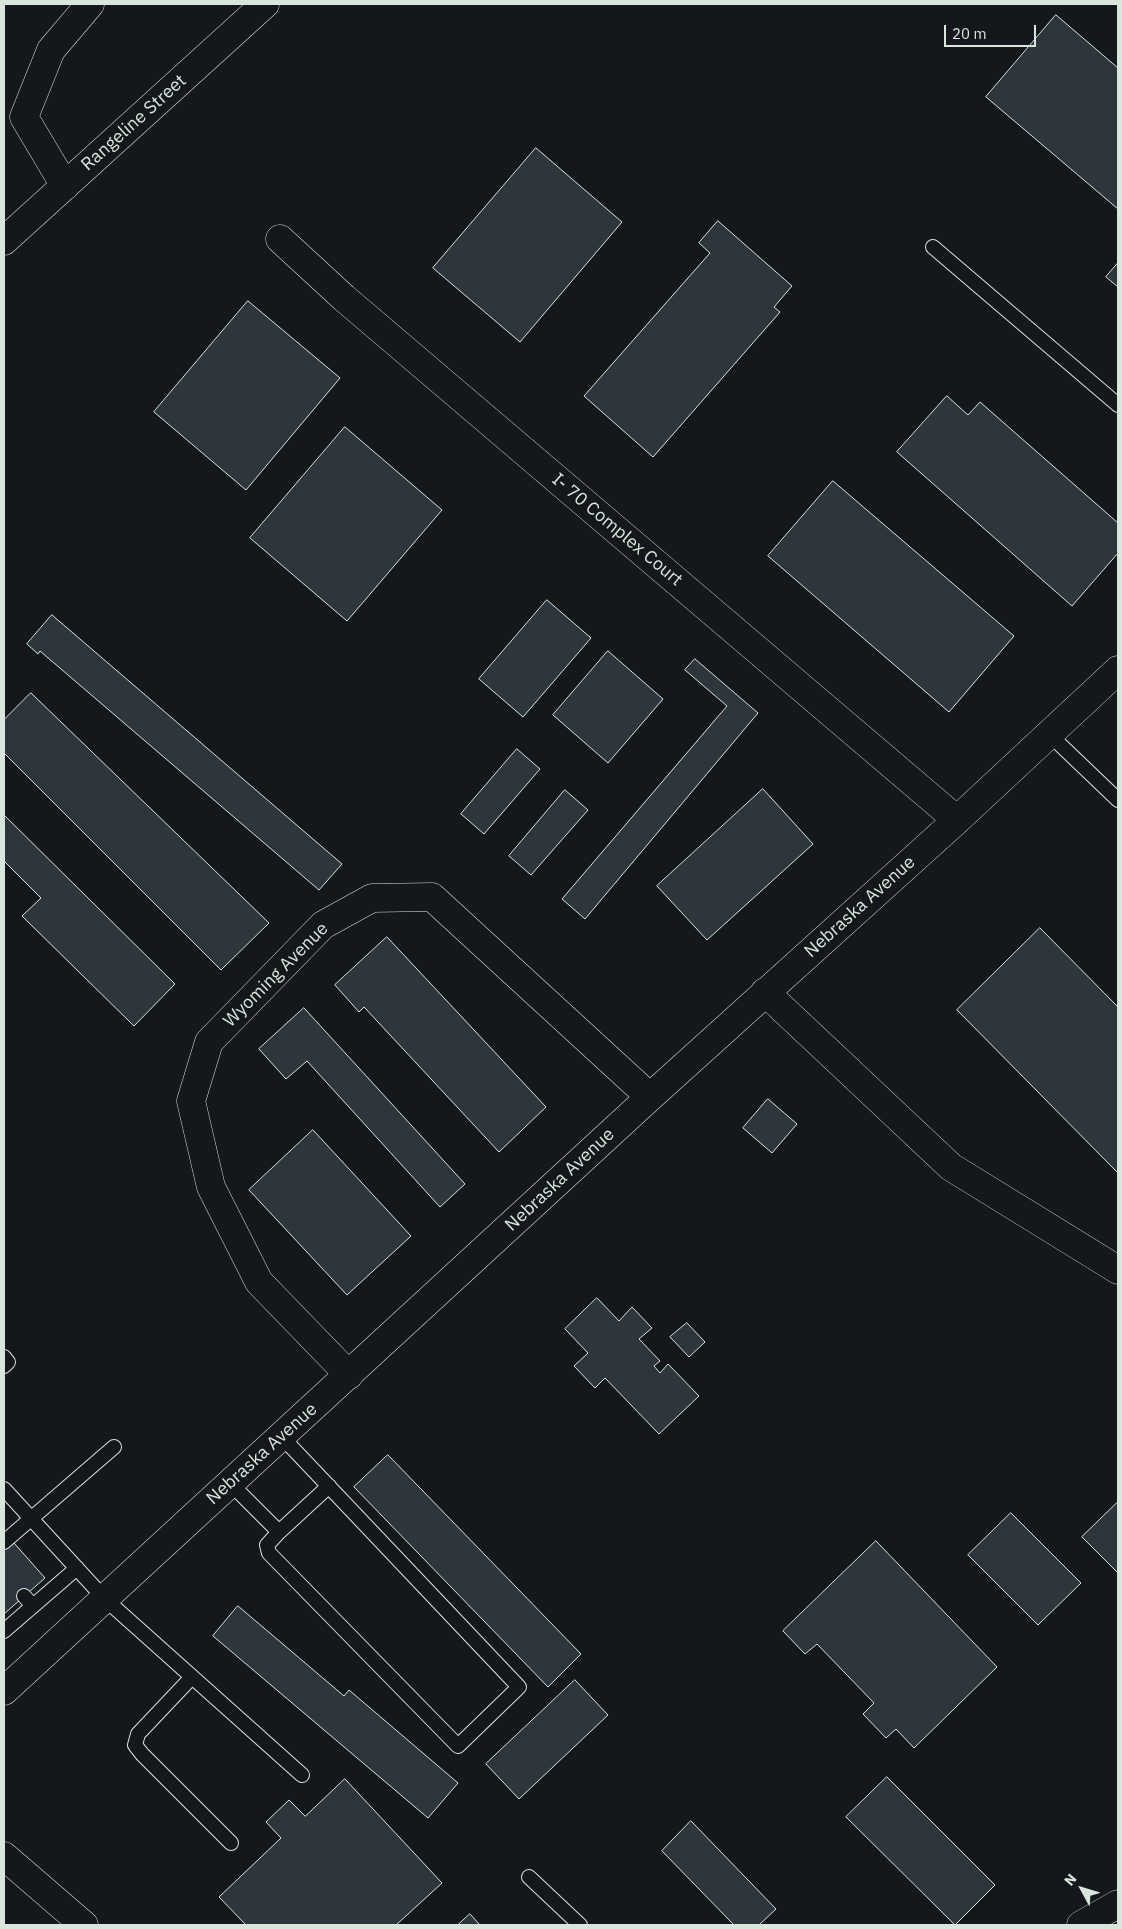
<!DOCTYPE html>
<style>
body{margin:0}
#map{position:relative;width:1122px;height:1929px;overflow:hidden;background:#14181c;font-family:"IBM Plex Sans",sans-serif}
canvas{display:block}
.frame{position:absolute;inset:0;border:5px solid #d8e6dc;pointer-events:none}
.north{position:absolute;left:1057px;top:1864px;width:50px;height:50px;-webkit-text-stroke:4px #14181c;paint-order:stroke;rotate:309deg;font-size:14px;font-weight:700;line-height:20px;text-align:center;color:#d8e6dc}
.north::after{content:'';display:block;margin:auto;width:18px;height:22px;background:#d8e6dc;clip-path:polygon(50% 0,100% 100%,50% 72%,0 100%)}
.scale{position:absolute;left:944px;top:25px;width:92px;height:22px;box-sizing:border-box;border:2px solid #d8e6dc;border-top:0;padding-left:6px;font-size:15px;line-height:18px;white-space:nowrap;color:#d8e6dc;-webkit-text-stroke:4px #14181c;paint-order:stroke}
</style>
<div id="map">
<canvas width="1122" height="1929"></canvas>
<div class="frame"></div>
<div class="north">N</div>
<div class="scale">20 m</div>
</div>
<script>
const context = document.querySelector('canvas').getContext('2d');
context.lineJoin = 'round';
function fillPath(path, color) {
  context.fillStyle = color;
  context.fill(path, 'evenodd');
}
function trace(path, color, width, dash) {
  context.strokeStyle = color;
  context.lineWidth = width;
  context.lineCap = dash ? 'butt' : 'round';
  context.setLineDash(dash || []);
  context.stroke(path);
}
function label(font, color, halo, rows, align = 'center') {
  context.font = font + ' "IBM Plex Sans",sans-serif';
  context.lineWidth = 4;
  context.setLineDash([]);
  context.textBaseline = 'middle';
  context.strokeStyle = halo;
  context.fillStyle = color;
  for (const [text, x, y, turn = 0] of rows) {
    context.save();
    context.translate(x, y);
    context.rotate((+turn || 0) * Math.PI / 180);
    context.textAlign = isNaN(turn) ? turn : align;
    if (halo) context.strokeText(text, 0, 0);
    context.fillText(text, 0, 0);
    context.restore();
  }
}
const building = new Path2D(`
 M1056,15L1118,68V209L986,97Z
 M536,148L622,222L520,342L433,268Z
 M718,221L792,286L774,307L780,312L653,457L584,396L710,253L699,243Z
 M1118,263V287L1106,277Z
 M248,301L340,378L246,490L154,412Z
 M947,396L968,415L980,402L1118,523V553L1072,606L897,452Z
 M345,427L442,510L347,621L250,538Z
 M833,481L1014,636L949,712L768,556Z
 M547,600L591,638L523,717L479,679Z
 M52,615L342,864L319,890L40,651L38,654L27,644Z
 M608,651L663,699L608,763L553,715Z
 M695,659L758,713L585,919L562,899L727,706L685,670Z
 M31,693L269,923L221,970L4,753V720Z
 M517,749L540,769L484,834L461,814Z
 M763,789L813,844L707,940L657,886Z
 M565,790L588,810L531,875L509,856Z
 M4,815L175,984L134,1026L22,916L41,898L4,861Z
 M1040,928L1118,1007V1173L957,1010Z
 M387,937L546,1107L499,1152L364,1007L359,1012L335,985Z
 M304,1008L465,1184L440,1207L307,1061L286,1079L259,1049Z
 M768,1099L797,1124L772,1153L743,1128Z
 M313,1130L411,1236L347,1295L249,1190Z
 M597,1298L619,1321L632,1307L652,1328L639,1339L660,1361L654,1366L660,1373L668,1364L699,1396L659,1434L605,1378L595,1388L574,1366L588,1353L565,1329Z
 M687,1323L705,1342L689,1357L670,1337Z
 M388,1455L581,1654L548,1687L354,1487Z
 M1118,1502V1573L1082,1537Z
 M1011,1513L1081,1583L1038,1625L968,1555Z
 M876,1541L997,1667L914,1748L896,1729L886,1738L863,1714L874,1703L817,1644L805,1654L783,1631Z
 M14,1543L45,1578L4,1614V1551Z
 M238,1606L344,1696L349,1690L458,1783L428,1818L213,1636Z
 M575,1680L608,1715L519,1799L486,1764Z
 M887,1777L995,1885L955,1925L846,1817Z
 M345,1779L442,1883L396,1925H246L219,1897L281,1838L266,1822L289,1800L305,1816Z
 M691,1821L776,1909L759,1925H734L662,1851Z
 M470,1914L480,1925H458Z`);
const lane = new Path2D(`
 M933,247L1118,405
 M1049,734L1118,800
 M4,1357L8,1362L4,1366
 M230,1483L279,1532L267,1545L269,1553L458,1746L519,1687L282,1437
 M4,1489L105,1599L302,1775
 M279,1532L329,1486
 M4,1542L114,1447
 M24,1596L33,1606
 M4,1631L77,1568
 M192,1677L138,1734L135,1745L142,1754L231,1843
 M529,1877L580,1925`);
const street = new Path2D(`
 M65,186L24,117L51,50L90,4
 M280,239L344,298L957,820
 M4,241L265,4
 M765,992L951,1167L1118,1270
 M349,1375L259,1282L211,1187L191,1101L209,1042L323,925L372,898L432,897L650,1097
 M4,1691L650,1097L957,820L1118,670`);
const primary = new Path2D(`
 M4,1856L84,1925
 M1081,1925L1118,1904`);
const streetNames = [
 ["Rangeline Street",134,123,-42],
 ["I- 70 Complex Court",617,530,40],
 ["Nebraska Avenue",860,907,-42],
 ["Wyoming Avenue",276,975,-45],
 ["Nebraska Avenue",560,1180,-43],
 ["Nebraska Avenue",262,1454,-42]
];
fillPath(building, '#2c363c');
trace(building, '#d8e6dc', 1);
trace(lane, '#d8e6dc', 16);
trace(street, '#d8e6dc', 29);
trace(primary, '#d8e6dc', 29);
trace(lane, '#14181c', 14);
trace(street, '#14181c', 28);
trace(primary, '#14181c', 28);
label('18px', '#d8e6dc', '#14181c', streetNames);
</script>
